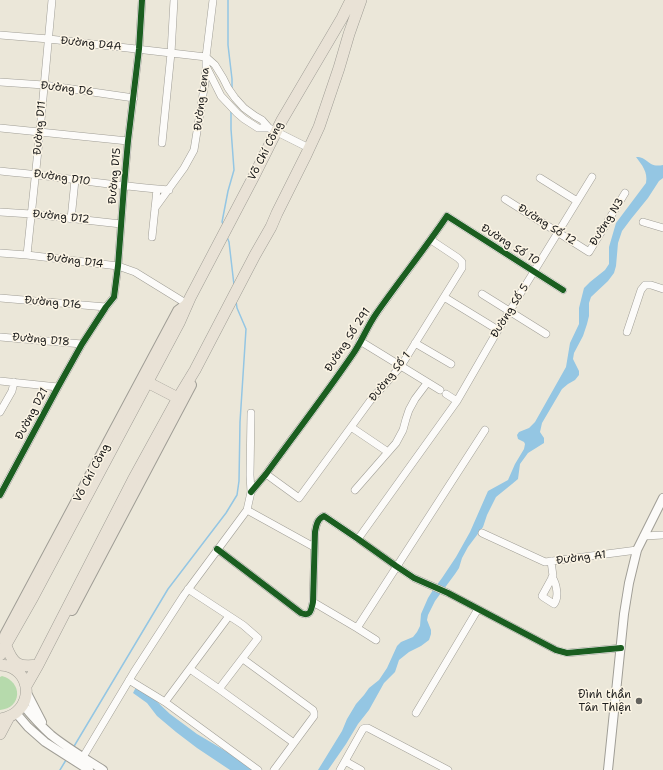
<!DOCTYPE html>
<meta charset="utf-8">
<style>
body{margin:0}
canvas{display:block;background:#ebe7d9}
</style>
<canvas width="663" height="770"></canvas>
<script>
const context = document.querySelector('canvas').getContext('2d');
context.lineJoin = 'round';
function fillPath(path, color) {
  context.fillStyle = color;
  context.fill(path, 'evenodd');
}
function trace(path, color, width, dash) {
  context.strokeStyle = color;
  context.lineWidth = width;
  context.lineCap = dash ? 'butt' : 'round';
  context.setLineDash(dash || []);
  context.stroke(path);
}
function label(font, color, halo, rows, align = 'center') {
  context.font = font + ' "Shantell Sans",sans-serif';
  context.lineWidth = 3;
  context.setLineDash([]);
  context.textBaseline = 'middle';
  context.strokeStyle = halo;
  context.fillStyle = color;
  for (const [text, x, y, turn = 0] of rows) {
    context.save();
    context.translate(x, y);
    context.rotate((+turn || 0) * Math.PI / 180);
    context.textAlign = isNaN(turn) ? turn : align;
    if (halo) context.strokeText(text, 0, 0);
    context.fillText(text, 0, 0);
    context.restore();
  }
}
const green = new Path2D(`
 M2,676C23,682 22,708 0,710V677Z`);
const water = new Path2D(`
 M636,157C649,157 647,168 663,165V178L659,181L648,198L631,219L622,231L618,243L616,266L614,273L608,281L591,297L589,303V316L587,324L583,336L574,353L573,359L579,371V375L575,380L568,384L562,389L542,423L540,432L544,438V443L528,453L520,464L518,479L512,484L496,497L487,515L483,527L468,547L462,558L459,568L455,574L435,601L428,615L427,620L431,630V634L429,640L421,646L409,652L399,660L395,672L384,683L369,710L358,724L346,744L328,770H318L342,731L347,719L356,704L364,695L369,688L379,680L387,668L397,646L401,642L413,637L417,632L420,626L421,614L428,598L433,590L442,578L456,557L470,532L488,491L508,480L515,464L524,449L525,444L524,442L518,439L517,435L519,432L529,428L535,422L566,367L570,343L579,324V308L584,288L590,282L605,270L609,264V247L616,223L646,183C648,172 642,165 636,157Z
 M136,687L150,695L170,714L197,734L234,756L253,770H230L197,748L176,732L157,716L147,703L133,693Z`);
const stream = new Path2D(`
 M228,0V45L232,79V88
 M223,224L222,222L228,191L234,170L231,129V112
 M227,237L229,242L234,285
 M73,748L168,589L226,513L237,495L239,481L240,422L246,329L237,308L236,301
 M60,770L66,760`);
const minor = new Path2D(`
 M0,35L49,39L206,57
 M206,57L215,65L223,78L228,88L235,98L244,108L255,116L262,120L269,128
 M207,68L221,96L237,113L244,119L258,128H269L309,148
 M0,82L44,85L134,98
 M0,128L128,141
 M162,143L171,53L174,0
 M0,171C56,176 112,186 169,190
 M540,178L577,201
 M505,199L589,252L625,193
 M155,208L184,168L194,150L205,82L206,68V57L213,0
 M0,212L31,214L121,224
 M71,219L75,180
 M643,222L663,228
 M152,237L157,189
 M0,253L27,255L118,266L135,272L187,304
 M27,255L40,131L52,0
 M482,294L546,334
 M444,297L498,330
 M0,298L106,307
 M627,332L641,290L645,285H651L663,289
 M0,337L82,344
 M360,341L440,390
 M415,343L451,364
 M0,381L58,387
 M446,394L457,401
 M0,412L12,391L14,382
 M351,427L388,452
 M266,474L299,498L351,427L370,401L401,366L462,268V262L458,258L431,240
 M355,490L396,443L403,430L406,419L409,410L415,399L427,383
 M251,492L266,474C295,434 325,395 353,354C362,341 367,327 376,314C399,281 424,250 447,216L563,290
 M0,495L58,387L82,344L106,307L114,297L118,266L124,186L128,141L139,49L142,0
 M247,510L314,547
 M482,533L545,562L637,550
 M644,536L663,535
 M358,539L457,401L498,330L592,177
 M217,549L301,613C311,617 311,610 313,602L315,532C316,526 317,519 324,516L358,539L396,566L414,578L448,593L556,650L567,653L621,648
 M551,561L553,576L542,596L543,597L554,604C559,598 557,584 552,577
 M188,589L243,625L258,638L219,689
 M313,602L357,628L376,640
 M357,628L485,430
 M243,659L313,710L314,713V716L274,770
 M190,669L219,689L294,743
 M129,680L165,702L258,770
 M165,702L229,616
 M416,713L478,609
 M83,757L134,672L184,595L247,510L251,492L250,475L251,413
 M345,761L361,770
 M340,770L363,729L365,728H368L448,770`);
const tertiary = new Path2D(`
 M27,693L42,722
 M23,705C32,716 41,726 51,735C67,748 86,759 103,770
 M16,713L28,727L45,742L89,770
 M608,770L624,614L629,583L637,550L663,498`);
const primary = new Path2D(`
 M72,610L191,385
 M5,643V635L178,311L187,304`);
const trunk = new Path2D(`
 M147,382L178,398
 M6,646C13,664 18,668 38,665
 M0,655L33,597L179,323L190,298L254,176L282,120L342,18L351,0
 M0,665C34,666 36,714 0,719
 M26,686L38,665L133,480L178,398L195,370L255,255L271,227L277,213L306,155L319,127L339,68L349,34L361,0
 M0,734L9,717`);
const cycleway = new Path2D(`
 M251,492L266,474C295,434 325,395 353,354C362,341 367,327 376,314C399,281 424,250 447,216L563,290
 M0,495L58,387L82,344L106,307L114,297L118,266L124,186L128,141L139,49L142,0
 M217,549L301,613C311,617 311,610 313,602L315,532C316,526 317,519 324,516L358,539L396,566L414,578L448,593L556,650L567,653L621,648`);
const markers = [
 [639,701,4,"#64635e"]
];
const streetNames = [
 ["Đường D4A",91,44,6],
 ["Đường D6",67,89,7],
 ["Đường Lena",202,99,-83],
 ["Đường D11",40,128,-85],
 ["Võ Chí Công",266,151,-63],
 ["Đường D15",115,176,-85],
 ["Đường D10",62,178,8],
 ["Đường D12",61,217,6],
 ["Đường N3",607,222,-58],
 ["Đường Số 12",547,225,32],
 ["Đường Số 10",510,245,32],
 ["Đường D14",75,261,7],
 ["Đường D16",53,303,5],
 ["Đường Số 5",510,311,-58],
 ["Đường D18",41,340,5],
 ["Đường Số 291",348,340,-57],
 ["Đường Số 1",390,377,-52],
 ["Đường D21",32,414,-62],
 ["Võ Chí Công",92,473,-62],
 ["Đường A1",581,558,-7]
];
const poiNames = [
 ["Đình thần",631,695],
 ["Tân Thiện",631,708]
];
fillPath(green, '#b6daac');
fillPath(water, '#94c6e3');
trace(stream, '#94c6e3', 1.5);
trace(minor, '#a09e96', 8);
trace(tertiary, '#a09e96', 10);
trace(primary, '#a09e96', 12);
trace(trunk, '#a09e96', 12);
trace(minor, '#fcfbf9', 7);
trace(tertiary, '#fcfbf9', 8);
trace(primary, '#e9e2d6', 10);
trace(trunk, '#e9e2d6', 11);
trace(cycleway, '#1b5e20', 6);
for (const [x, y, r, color] of markers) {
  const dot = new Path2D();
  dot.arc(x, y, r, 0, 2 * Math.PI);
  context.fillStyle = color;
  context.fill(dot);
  trace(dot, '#fcf5e5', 1.5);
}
label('11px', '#1c1c1c', '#fcf5e5', streetNames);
label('11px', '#1c1c1c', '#fcf5e5', poiNames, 'right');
</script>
